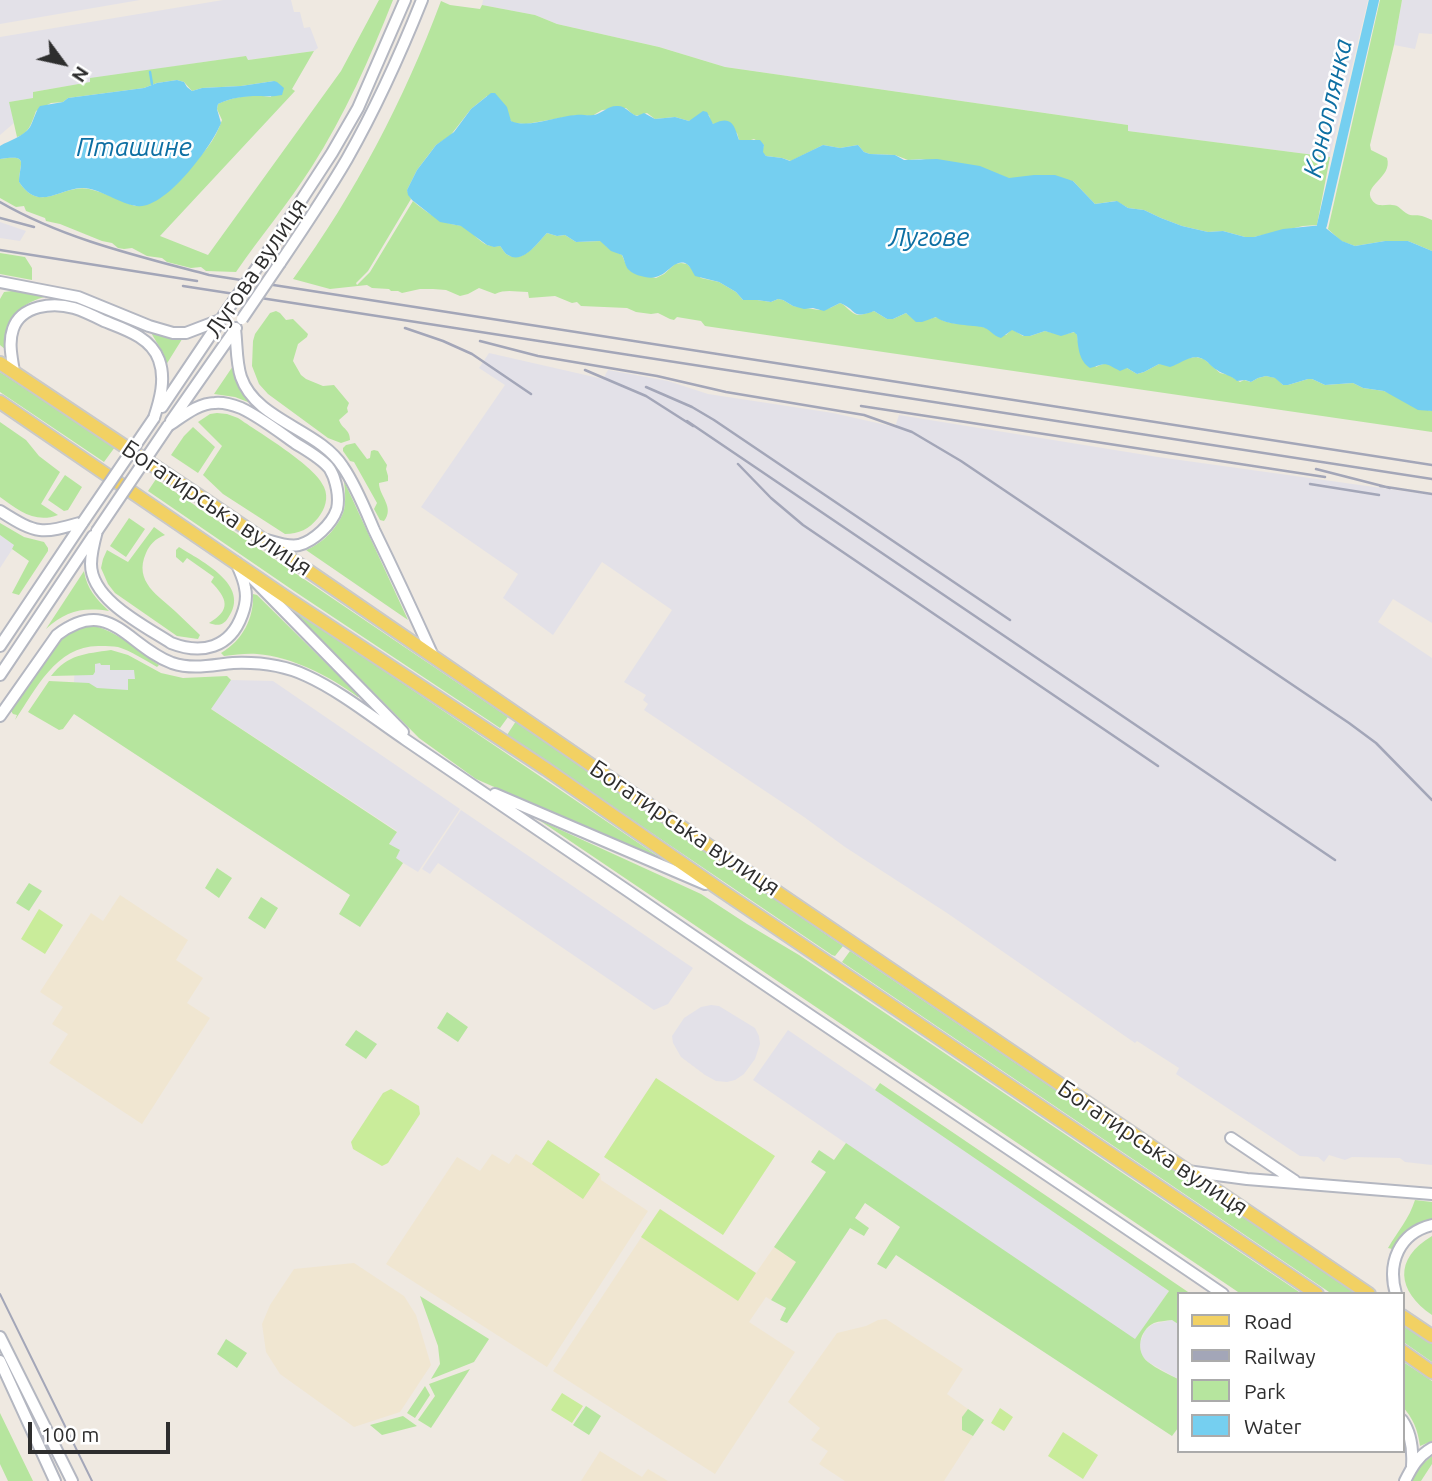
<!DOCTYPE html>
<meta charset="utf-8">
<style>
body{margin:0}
#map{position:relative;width:1432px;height:1481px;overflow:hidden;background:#efe9e1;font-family:Ubuntu,sans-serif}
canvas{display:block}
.legend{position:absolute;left:1177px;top:1292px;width:228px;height:161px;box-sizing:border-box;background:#fff;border:2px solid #ababab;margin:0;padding:9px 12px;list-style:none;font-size:21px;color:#2e2e2e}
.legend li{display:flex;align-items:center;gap:14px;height:35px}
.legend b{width:35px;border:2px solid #ababab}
.north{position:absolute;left:28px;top:28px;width:70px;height:70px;-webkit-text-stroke:5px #fff;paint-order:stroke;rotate:123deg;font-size:19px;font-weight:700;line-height:28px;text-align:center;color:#2e2e2e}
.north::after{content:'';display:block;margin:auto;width:24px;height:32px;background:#2e2e2e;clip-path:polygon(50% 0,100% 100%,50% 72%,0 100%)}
.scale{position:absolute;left:28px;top:1422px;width:142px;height:32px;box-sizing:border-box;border:4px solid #2e2e2e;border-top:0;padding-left:9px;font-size:21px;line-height:24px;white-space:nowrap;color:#2e2e2e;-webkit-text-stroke:5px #fff;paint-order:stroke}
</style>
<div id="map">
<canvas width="1432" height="1481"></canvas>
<ul class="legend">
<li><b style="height:9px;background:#f2d163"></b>Road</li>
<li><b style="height:9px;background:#a3a6b8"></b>Railway</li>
<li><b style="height:19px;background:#b6e59e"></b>Park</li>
<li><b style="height:19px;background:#75cff0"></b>Water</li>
</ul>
<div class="north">N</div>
<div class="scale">100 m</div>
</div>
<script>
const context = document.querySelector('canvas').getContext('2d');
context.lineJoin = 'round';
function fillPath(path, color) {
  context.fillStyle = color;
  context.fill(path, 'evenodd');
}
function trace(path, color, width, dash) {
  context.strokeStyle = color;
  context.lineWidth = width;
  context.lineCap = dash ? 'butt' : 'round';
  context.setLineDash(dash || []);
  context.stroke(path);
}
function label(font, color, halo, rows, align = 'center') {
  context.font = font + ' Ubuntu,sans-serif';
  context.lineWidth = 5;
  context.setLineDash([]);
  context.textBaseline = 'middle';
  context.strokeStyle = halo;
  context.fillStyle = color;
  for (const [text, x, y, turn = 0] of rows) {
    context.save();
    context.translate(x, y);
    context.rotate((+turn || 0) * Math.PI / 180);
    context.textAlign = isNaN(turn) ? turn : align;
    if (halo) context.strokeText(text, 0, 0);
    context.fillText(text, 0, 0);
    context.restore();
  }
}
const industrial = new Path2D(`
 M0,0H140L0,24Z
 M223,0H291L294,12H300L304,28L310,27L318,48L314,51L247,60L246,56L90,79L91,82L33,92L34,98L10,102L14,123L0,135V37Z
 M483,0H1368L1330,157L1128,131V125L725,67L659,47L557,24L535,15L482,5Z
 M1402,0H1432V34L1419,33L1415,49L1394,45Z
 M0,222L26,231L20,241L0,238Z
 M489,353L603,379L608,370L668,381L708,394L833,413L895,427L899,415L1158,457L1432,495V623L1393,599L1378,622L1432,658V1165L1405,1162L1400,1158L1352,1157L1345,1160L1329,1155L1324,1162L1318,1157L1300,1156L1176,1074L1179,1068L1137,1041L1135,1043L947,913L845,847L804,817L644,710L648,704L643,700L646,695L624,682L672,610L602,562L553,635L503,598L518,574L421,507L505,385L479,368Z
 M0,535L15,545L0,568Z
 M112,652L139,662L150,706L74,682L75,663Z
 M231,680L273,681L460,809L418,872L395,858L389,844L397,831L210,708Z
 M461,810L693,968L668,1004L654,1010L438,863L430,874L422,869Z
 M711,1005L719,1006L755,1028L759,1036L760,1044L755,1059L744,1074L735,1080L727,1082L716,1081L705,1075L681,1057L673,1043L672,1036L684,1018L701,1007Z
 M788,1030L1169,1291L1135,1340L753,1080Z
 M1172,1320L1178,1324V1379L1148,1362L1141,1355L1140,1343L1145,1330L1153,1324Z`);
const education = new Path2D(`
 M120,895L188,940L176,960L203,978L187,1003L210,1018L142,1124L49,1063L68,1034L52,1024L63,1007L40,992L91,913L103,921Z
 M548,1140L600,1174L601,1180L648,1211L547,1367L386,1264L457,1157L480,1171L492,1154L509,1164L516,1154L532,1164Z
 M660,1209L756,1273L774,1247L797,1262L771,1300L766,1297L749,1322L795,1352L715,1474L553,1371Z
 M354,1263L404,1296L416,1315L431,1365L400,1412L354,1427L280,1374L266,1352L262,1324L270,1305L294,1269Z
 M886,1319L963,1369L947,1394L968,1409L962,1418V1430L973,1436L944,1481H845L819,1464L828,1451L811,1440L820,1428L788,1402L837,1333L866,1326L878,1320Z
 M600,1451L642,1477L648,1469L668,1481H581Z`);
const green = new Path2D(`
 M379,0H393C370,58 345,115 311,168C288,204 260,237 236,272L206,271L201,267L191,268L167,262L162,258L147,256L132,248L124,249L118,248L112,243L102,241L60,224L46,221L45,218L26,211L24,206L16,207L0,198V159C29,155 20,161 19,182C41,215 63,183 89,189C104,192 121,201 135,206C169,181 208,162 222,120L217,109L218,104C234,96 253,94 271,97L274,81L241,86L202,88L192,91L184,82L177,80L157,83L144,88L68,98L63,102L51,103L36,111C32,122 29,134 17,137L9,102L33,98V92L90,82V78L246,56L248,60L314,51L292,89L295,91L160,236L208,255L341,71Z
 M1380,0H1402L1394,45L1370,145L1371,150L1387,158C1393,178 1362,185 1372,200C1377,208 1385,204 1392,205C1399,205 1401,210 1406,213C1412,217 1416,214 1422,216C1426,217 1429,219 1432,220V251L1408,241H1385L1355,246L1341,241L1328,229Z
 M441,1L450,5L480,9L482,5L535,15L557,24L659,47L725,67L1128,125V131L1330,157L1317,225L1303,226L1254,237H1245L1223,231L1208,232L1182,226L1161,218L1144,210L1128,208L1116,201L1095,204L1073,181L1022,178L1009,179L998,174L921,159L908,160L895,155L870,154L864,152L858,145L840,148L823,145L791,161L782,158L766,156L762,152L764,145L754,139L748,141L739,140L737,133L711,123L709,115L689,121L675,117L655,119L647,113C635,117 635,117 626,108L602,110L592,116L578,115L526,124L513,123L487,96L471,109L450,136L436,145L417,170L407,190L411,199L368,271L356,283L357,285L370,272L413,201C423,210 438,220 451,224C454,225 459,225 462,226C476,232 480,249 500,246C503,249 504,253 508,255C523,264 538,242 547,233L557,236L565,235L576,242L601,241L607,247L622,255L627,267L632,272L656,278L664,274L675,264L681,263L687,264L701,278L719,282L736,292L743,300H757L771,302L778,299L783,300L793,306L819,310L830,308L840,303C846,305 851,314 858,315C863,315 869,312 874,311L887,319H893L906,313C918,323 923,320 937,317C949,327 971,322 986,328C998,334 989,336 1006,335L1012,329L1023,336H1030L1045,331L1061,335L1075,332L1077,335L1078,341L1096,367C1103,363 1109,362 1115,368H1127L1137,374L1144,372L1159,364L1174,365L1184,359L1196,357L1204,359L1220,373L1229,375L1240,382L1244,380L1251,382L1258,378L1266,376L1276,378L1283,385H1288L1308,379H1312L1325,385L1353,383L1363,388L1384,391L1430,411H1432V432L705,326L701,321L677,317L674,320L670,319L658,313L651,314L636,312L627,308L581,306L577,302L572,303L555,296L529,298L528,292C515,292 506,289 495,294L479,288L468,294L460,296L446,290L433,289H420L402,293L398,291H391L389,289L372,288L367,285L330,289L293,279C355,194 404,100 441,1Z
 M0,253L25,257L32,268V280L0,274Z
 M20,290L49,296C19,302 5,320 6,350L0,345V299L4,292Z
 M276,311L280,313L286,320L293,319L308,334L307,337L298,344L293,361L301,375L306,379L323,386L334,385L349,403L347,408L348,412L339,420C342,429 350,429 350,440L341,443L328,438L268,394L259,384L252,366L253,341L255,334L270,313Z
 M150,331L184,336L166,365L163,353Z
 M233,366L236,378L249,400L248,402L235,397L214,394Z
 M0,372L115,447L104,462L0,392Z
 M217,413L227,414L238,418C258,432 316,466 324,487C329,498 325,509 318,518C309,529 299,534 285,534L223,494L203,475L222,446L198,422L210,414Z
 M0,422L26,440L39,456L60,472L41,504L58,515C35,524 18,510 0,497Z
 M193,427L215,447L198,473L171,455L184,436Z
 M355,443L367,459L370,458L371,451L374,450L378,451L387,465L386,469L388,476V481L379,483C379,496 395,507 384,521L380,520L374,509L377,503L354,462L350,461L343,451V448L346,445Z
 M65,475L82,487L68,510L64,511L48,500Z
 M156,479L508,717L500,728L294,591L148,491Z
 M344,481L408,620L306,550C322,544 339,527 344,510C346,501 345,490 344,481Z
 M129,518L145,529L126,557L110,546Z
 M0,523L24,537L44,542L48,548V551L19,595L12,593L29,561L12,549L14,545L0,535Z
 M154,527L165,535C155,539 150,544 146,553C133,582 159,596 176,612C184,620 192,627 200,635L198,639L177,636L115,593L108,584L101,568L103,559L107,550L128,562Z
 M179,547C201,561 252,585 228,618C223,626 217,626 209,623C231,610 228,599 211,582L214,577L187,558L183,563L176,557V550Z
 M84,571C87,589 96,599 109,611C82,607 66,611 46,629Z
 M253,594L257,595L359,696L358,697C329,676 293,657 257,654C246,653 235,655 224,656L221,653C243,640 254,618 253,594Z
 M287,605L668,863L476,779L419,738Z
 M90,625C116,630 138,650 159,665L157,667C145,660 131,651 118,647C113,646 107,646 101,646C57,644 36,689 15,720L17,715L13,714L11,711L60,638L81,627Z
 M111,650L128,655L161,673L183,678L227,676L231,680L211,709L397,832L389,844L400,850L396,858L403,863L360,927L339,914L350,895L74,714L63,729L59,730L28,712L49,681L89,683L97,688L128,690V679H135L134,670H110V665H101L100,663L95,664V672L93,675L51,676C68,654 85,654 111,650Z
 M516,721L843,946L835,956L832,955L507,735Z
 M539,820L701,894L747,924L799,955L1302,1294H1241Z
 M217,868L232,878L219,898L205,888Z
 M29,883L42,891L29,911L16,903Z
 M261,897L278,908L265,929L248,918Z
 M850,951L1357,1294H1332L842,962Z
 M447,1012L468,1027L458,1042L437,1028Z
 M356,1030L377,1044L366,1059L345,1045Z
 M880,1083L1191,1294H1178V1324L1172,1320C1166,1321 1159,1321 1154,1323C1139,1330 1135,1352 1148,1362C1157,1369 1168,1374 1178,1379V1428L1172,1436L896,1255L886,1269L877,1264L900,1227L865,1203L855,1218L869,1228L864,1236L850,1228L787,1323L780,1320L786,1308L771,1300L796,1262L774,1247L826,1172L811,1162L819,1150L834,1160L846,1143L1135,1339L1169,1291L875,1090Z
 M1415,1200L1432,1202V1220C1413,1223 1404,1235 1392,1249L1388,1248C1398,1231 1409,1219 1415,1200Z
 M1432,1236V1315C1397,1291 1393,1259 1432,1236Z
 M420,1296L489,1339L474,1362L431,1379L440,1364L438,1346Z
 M1402,1324L1432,1344V1362L1402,1341Z
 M226,1339L247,1353L237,1368L217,1354Z
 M1402,1361L1432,1381V1441L1420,1446C1418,1430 1413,1418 1402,1406Z
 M470,1369L431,1428L418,1420L435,1396L429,1384Z
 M425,1386L430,1395L415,1418L407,1413Z
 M586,1406L601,1416L589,1435L573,1425Z
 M968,1409L984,1420L973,1436L962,1430V1417Z
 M0,1413L33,1481H8L0,1464Z
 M403,1416L417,1426L382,1435L370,1425Z
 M1432,1456V1464L1421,1481H1412L1418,1468Z`);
const pitch = new Path2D(`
 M39,909L63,925L45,954L21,939Z
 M656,1078L775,1156L723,1235L604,1157Z
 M391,1089L419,1106L420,1114L388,1163L382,1166L353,1149L351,1142L383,1093Z
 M548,1140L600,1174L583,1199L532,1164Z
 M660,1209L756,1273L738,1301L641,1237Z
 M562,1393L583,1406L572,1423L551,1410Z
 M1000,1408L1013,1417L1004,1431L991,1423Z
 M1063,1432L1098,1455L1083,1479L1048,1456Z`);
const water = new Path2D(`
 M177,80L184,82L187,87L192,91L202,88L241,86L274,81L277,82L284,88L282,95C273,97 267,96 258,96C245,96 230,98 218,104L217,109L221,123C212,146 165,210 137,206C120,204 97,187 82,188C57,189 39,212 19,182C20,161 29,155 0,159V146C10,140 23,137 30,127C34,120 35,112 40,106L63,102L68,98L144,88L157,83Z
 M491,93H495L507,107L511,121C528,129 557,116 576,115C581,114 588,116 593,115C602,114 608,105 618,106C626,106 630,114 637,116L644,113L655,119L675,117L689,121L703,111L707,112L713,124C732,115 734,125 739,140H760L764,145L763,152L766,156L782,158L790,161L823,145L840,148L858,145L864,152L870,154L895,155L904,160L937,159L980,166L1009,178L1034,175H1055L1073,181L1095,204L1117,201L1128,208L1144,210L1161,218L1182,226L1208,232L1223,231L1245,237H1254L1283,229L1322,225L1342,241L1355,246L1385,241H1408L1432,251V411L1418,410L1384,391L1363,388L1353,383L1325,385L1312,379H1308L1288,385H1283L1275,378L1266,376L1258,378L1251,382L1245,380L1237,381C1231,375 1224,375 1217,370C1211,367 1208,361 1203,359C1192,353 1180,364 1170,367L1159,364L1144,372L1137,374L1127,368L1120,371C1103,362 1108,363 1090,368C1079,361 1078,347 1077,335L1074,332L1061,336L1045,331L1030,336H1024L1012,330L1001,338C993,336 990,329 982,327C969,325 946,325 936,317L922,322H916L906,313L893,319H887L874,311C851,320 858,310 840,303L824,311L813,308L804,309L793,306L783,300L778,299L771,302L757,300H743L736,292L719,282L695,276C692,271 690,265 685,263C671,259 666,282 645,277C640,276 633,274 629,270C625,267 625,260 622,255L611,251L600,241L576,242L565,235L557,236L547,233C538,242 523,265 508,255C504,253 503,249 500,246L494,247L487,245L461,226L440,222L412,200L408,195L407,190L417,170L427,157L436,145L454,132L471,109Z`);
const stream = new Path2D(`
 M150,72L152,84`);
const canal = new Path2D(`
 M1322,225L1374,0`);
const secondary = new Path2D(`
 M263,259L332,153L358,108L405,0
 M280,263C303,229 326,195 347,159C376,108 400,55 422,0
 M0,282L78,297L149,326L173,333H186L220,320
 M235,329C237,344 236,362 241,377C256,421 319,429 343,467C356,486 365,509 374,530C394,571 414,614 433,656
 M14,372C12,358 8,343 13,329C21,305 53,302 74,308C84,311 94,316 104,321C124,329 151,337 159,360C166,379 160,400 154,418
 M162,407L228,309
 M171,421L236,328
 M168,426C182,417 198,403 215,403C224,402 233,405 241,408C260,417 278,431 295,443C306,450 321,458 329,468C330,469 334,477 334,478C337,487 339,500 337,509C332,524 314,541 299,545C288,547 277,543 267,540
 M0,511C38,535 41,534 83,522
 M97,531C94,542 91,553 91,564C91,600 145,626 171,643C202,655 230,648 242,615C245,607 247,596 245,588C244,579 239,570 236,562
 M253,579L403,732
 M0,646L83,522
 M0,675L93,536
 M0,716L57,635C110,595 127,646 172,663C193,670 212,665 233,663C259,662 284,665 307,676C340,691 375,719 406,740C480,790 554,841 628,891C825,1027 1025,1159 1223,1294
 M495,794L705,884
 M1231,1138L1295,1181
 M1187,1171L1247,1179L1432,1194
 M1396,1294C1387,1263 1399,1233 1432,1225
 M0,1337L72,1481
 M0,1361L55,1481
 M1402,1420C1412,1434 1413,1450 1412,1466
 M1405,1481C1412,1467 1418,1456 1432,1448`);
const primary = new Path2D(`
 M0,363L208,502L693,835L1369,1294
 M0,402L290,600L546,769L722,891L1317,1294
 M1402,1316L1432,1336
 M1402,1351L1432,1372`);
const tram = new Path2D(`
 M0,1294L92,1481`);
const rail = new Path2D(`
 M0,202C64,239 138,256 209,275L1432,465
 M0,218L34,227
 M0,250L197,281
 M183,286L1432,479
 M405,328L443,341L472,354L531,394
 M480,341L538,356L657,376L726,392L864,415L912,432L961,461L1349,723L1376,743L1432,800
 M585,370L646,396L693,426
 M646,387L692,407L714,420L1010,620
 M861,406L1325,477
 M687,421L1335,860
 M738,464L771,498L803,525L1158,766
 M1316,469L1390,488
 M1310,484L1379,495
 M1380,486L1432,494`);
const secondaryBridge = new Path2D(`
 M228,309L263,259
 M242,319L280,263
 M83,522L154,418
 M97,531L168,426`);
const streetNames = [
 ["Лугова вулиця",256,268,-56],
 ["Богатирська вулиця",217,508,34],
 ["Богатирська вулиця",685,828,34],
 ["Богатирська вулиця",1153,1148,34]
];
const waterNames = [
 ["Коноплянка",1328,108,-77],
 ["Пташине",134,147],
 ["Лугове",929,237]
];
fillPath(industrial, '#e3e1e8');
fillPath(education, '#f0e6d1');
fillPath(green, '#b6e59e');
fillPath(pitch, '#c9ec9a');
fillPath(water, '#75cff0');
trace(stream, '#75cff0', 2.5);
trace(canal, '#75cff0', 10);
trace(secondary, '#b4b7c1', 14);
trace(primary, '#c9c9c9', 16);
trace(secondary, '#fff', 10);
trace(primary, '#f2d163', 12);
trace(tram, '#a3a6b8', 2);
trace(rail, '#a3a6b8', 2.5);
trace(secondaryBridge, '#b4b7c1', 14, []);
trace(secondaryBridge, '#fff', 10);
label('24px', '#2e2e2e', '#fff', streetNames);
label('italic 26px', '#0d6fa3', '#fff', waterNames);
</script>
